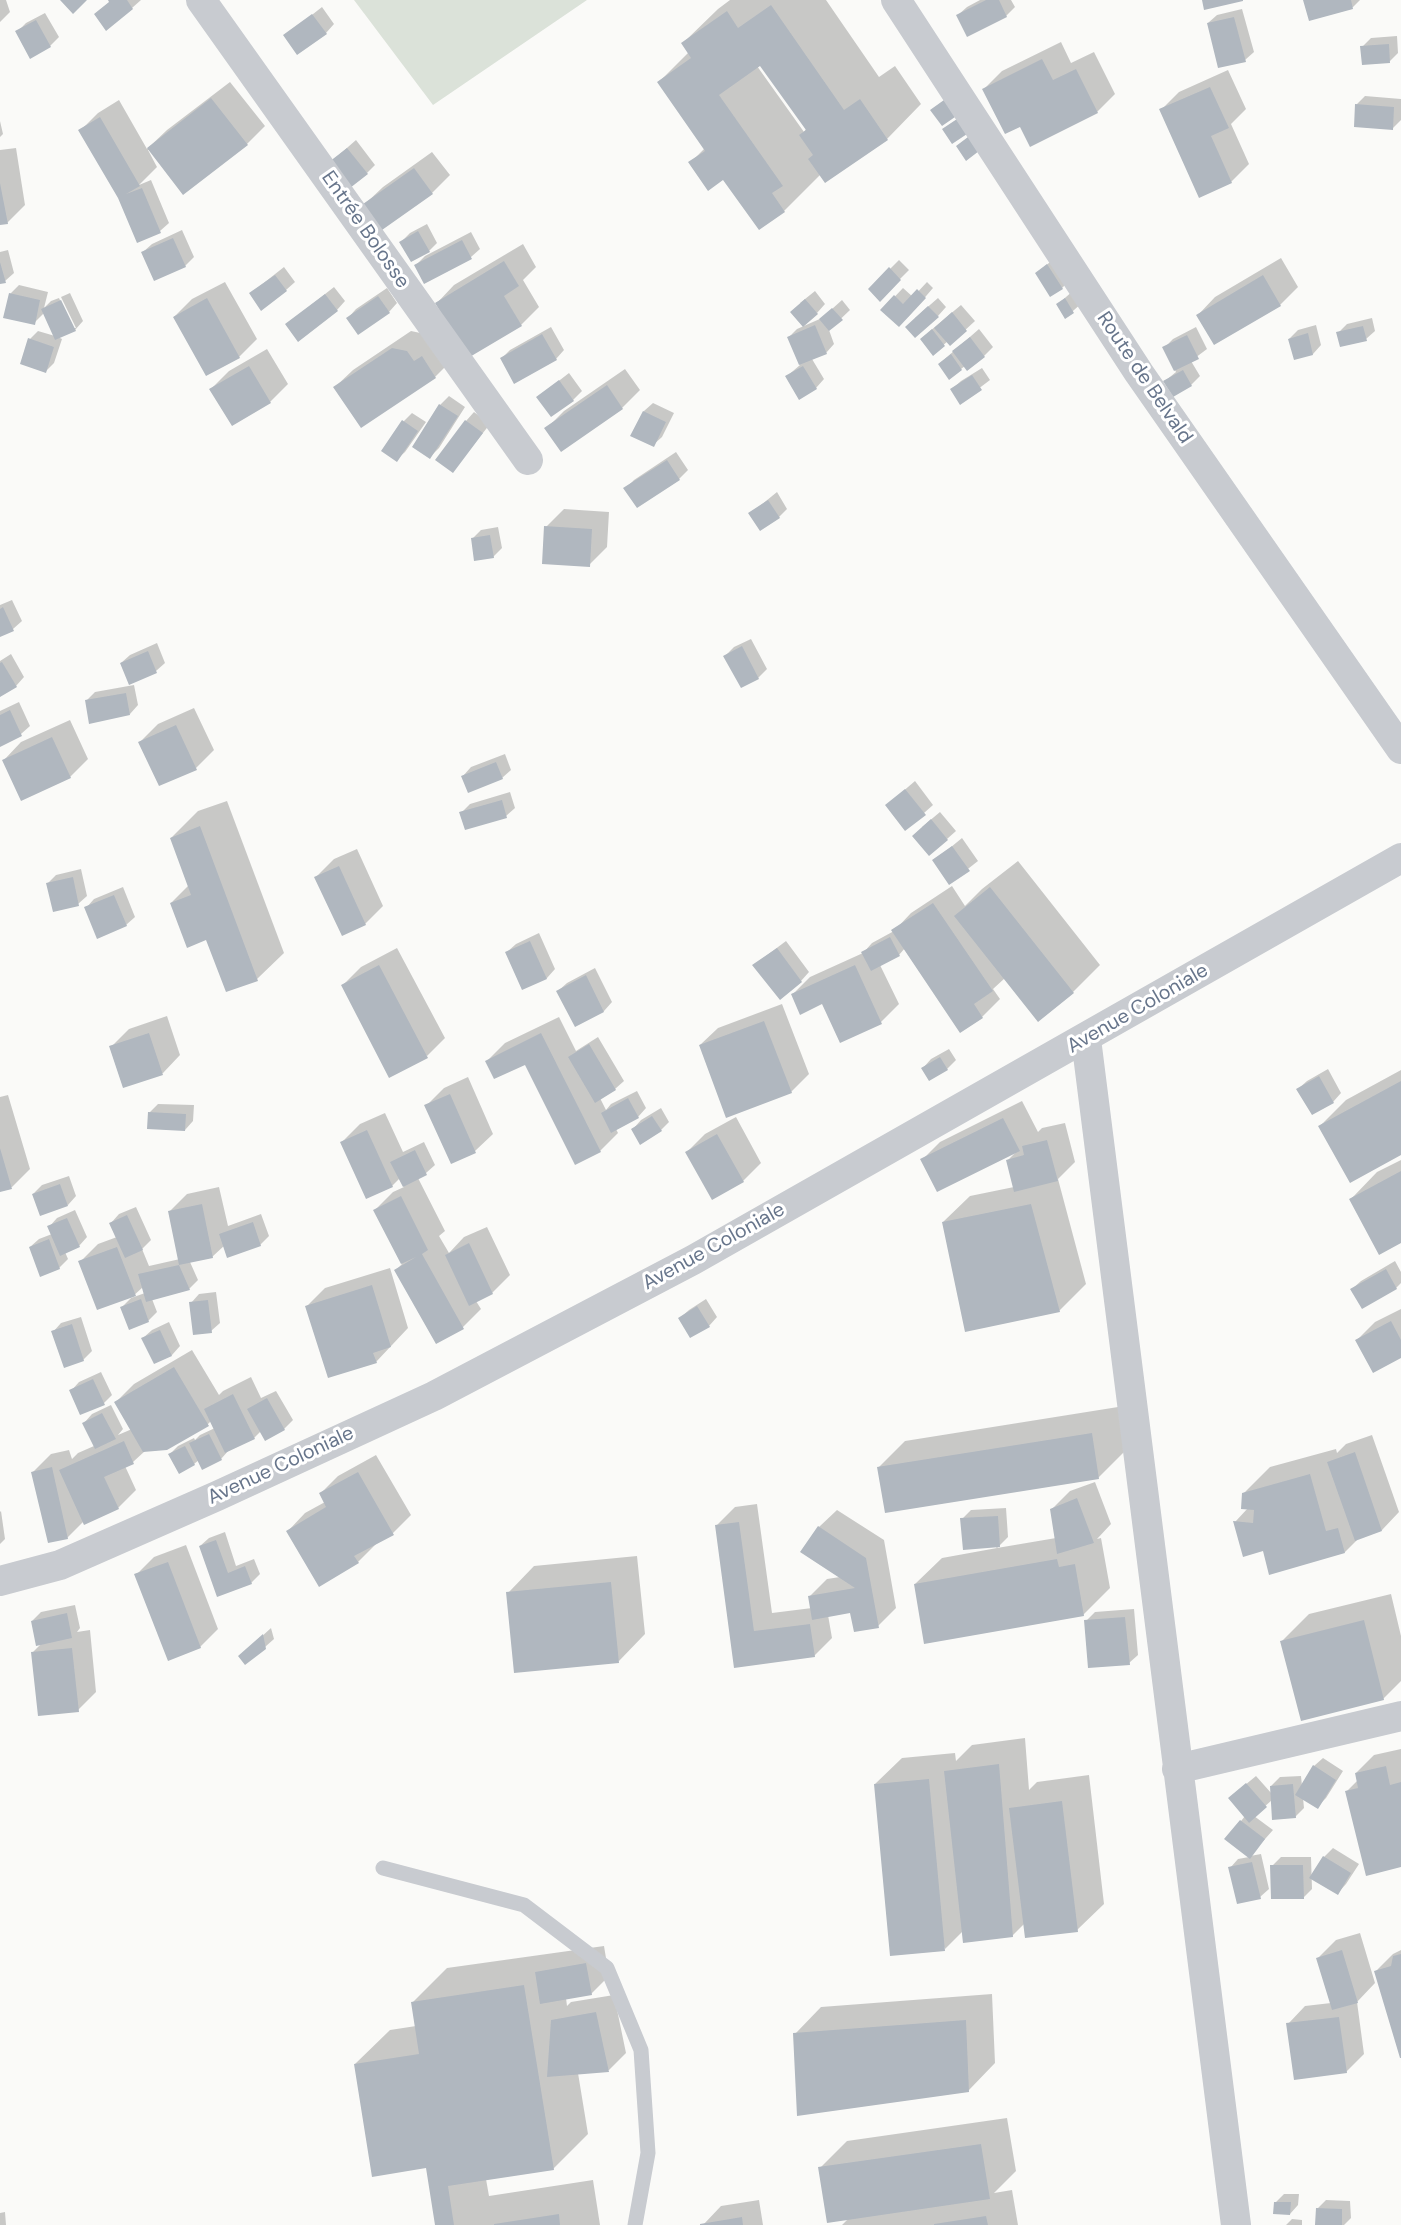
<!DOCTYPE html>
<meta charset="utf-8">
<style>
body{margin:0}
canvas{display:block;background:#fafaf8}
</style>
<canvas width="1401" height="2225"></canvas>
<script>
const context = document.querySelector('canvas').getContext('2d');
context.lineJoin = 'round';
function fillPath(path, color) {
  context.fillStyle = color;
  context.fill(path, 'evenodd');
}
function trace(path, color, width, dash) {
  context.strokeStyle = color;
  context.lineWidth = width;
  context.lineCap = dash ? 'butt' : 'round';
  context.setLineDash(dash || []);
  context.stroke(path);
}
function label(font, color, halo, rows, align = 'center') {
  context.font = font + ' "DM Sans",sans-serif';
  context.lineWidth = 6;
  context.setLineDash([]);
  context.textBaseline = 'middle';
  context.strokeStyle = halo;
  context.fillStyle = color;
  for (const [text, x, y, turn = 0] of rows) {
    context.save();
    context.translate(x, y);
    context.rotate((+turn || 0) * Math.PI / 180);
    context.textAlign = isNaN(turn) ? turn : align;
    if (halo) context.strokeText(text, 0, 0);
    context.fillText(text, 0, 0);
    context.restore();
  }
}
const green = new Path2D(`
 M354,0H587L433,105Z`);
const shadow = new Path2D(`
 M0,0H6L10,12L0,22Z
 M110,0H141L132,8Z
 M730,0H826L879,77L895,66L921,104L887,139L821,174L784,211L724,178L690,163L705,148L659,82L689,52L683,43L718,9ZM760,64L806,129L804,132L757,66Z
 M980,0H1011L1015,7L1006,16L958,15L967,7Z
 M1305,0H1360L1353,7L1310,19Z
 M322,7L334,24L326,33L285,36Z
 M1242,9L1254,52L1245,60L1208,23L1217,15Z
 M45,13L59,37L50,46L17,32L26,23Z
 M1397,36L1398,53L1390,61L1362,47L1371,38Z
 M1061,42L1071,63L1094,52L1115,94L1097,112L1021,125L984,89L1002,71Z
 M1228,70L1246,109L1231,124L1249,164L1231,182L1161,110L1179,92Z
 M230,82L265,126L247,144L148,150L157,167L139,185L151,180L169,223L160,231L137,241L120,199L80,131L98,113L119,100L147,149L167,130Z
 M1365,96L1401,99V120L1393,128L1356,105Z
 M0,121L3,134L0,137Z
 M356,140L375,165L367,173L340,154Z
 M16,148L25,205L7,223L0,224V150Z
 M432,152L450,175L432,193L365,204L383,187Z
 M427,224L437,243L429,251L401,242L410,233Z
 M182,230L194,257L185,266L143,252L152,244Z
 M471,232L480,249L471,257L416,265L425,256Z
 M523,244L536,267L523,280L539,307L521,325L437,303L454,285Z
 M8,250L14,273L5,281L0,282V252Z
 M1056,257L1071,279L1062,288L1037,273Z
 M1281,258L1298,287L1280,305L1198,315L1215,297Z
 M899,260L909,270L880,299L870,289Z
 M284,267L295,282L286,290L251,293Z
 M225,282L257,339L239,357L174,317L192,299Z
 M927,282L933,288L908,317L882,310L903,288L913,297Z
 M19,285L48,292L44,308L51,301L59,298L73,328H76L61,297L70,293L83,321L75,330L58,337L62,339L54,363L45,372L30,339L38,331L55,336L44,313L34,323L10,294Z
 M334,287L345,301L337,310L287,324Z
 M387,288L397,303L389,312L348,318L356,309Z
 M1074,290L1082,303L1066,317L1058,304Z
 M815,291L825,304L817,313L800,303Z
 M938,298L946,307L938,316L915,318Z
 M842,300L850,310L829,330L834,344L826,353L812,359L824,379L816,388L786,377L800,365L789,337L797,329L822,318Z
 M961,305L975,321L950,344L948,341L933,354L930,331Z
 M1372,318L1375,331L1366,339L1338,333L1347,324Z
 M1316,325L1321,345L1313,354L1295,358L1289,339L1298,330Z
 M551,327L564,350L556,359L502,358L510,350Z
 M1196,327L1207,349L1191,361L1200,376L1191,385L1173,395L1165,381L1176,372L1164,348L1173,339Z
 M979,329L993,347L984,356L967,369L965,366L961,369L939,364Z
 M411,331L425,334L453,359L435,377L362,426L335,387L353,370Z
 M267,349L288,384L270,402L211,389L229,371Z
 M982,368L990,380L961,402L952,389L961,381Z
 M625,369L640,390L622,408L546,429L564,411Z
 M569,373L582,391L573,400L538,397Z
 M449,396L465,407L439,448L430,457L440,405Z
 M653,403L674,413L662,437L653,445L632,435L644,411Z
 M474,412L490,424L453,471L466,421Z
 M412,413L426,422L405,452L396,460L404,421Z
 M676,452L688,470L679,479L625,489L634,480Z
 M777,492L787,509L779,517L750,514Z
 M564,509L609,512L607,547L589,565L546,527Z
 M498,527L502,548L493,557L472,539L481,530Z
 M12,600L22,621L13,629L0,635V605Z
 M751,639L767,669L758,678L725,656L734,647Z
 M157,643L165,663L156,671L130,683L121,663L130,655Z
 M11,654L24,677L16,686L0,695V661Z
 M134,685L138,705L130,714L86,701L95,692Z
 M19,702L30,726L21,734L0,745V711Z
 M194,708L214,750L196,768L140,742L158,724Z
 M70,720L88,759L70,777L4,760L21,742Z
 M505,754L511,770L502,778L463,776L471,767Z
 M915,781L933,805L906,829L887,805Z
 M510,792L515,808L506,816L461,813L470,804Z
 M227,801L284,953L257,979L207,938L171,903L189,885L171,838L198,811Z
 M940,812L956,831L947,839L922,827Z
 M962,838L978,861L950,883L934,861Z
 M357,849L383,906L365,924L316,877L334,859Z
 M1018,861L1100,965L1073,992L1005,978L993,989L1000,999L982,1017L905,948L899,955L880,965L899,1004L881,1022L823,1002L792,995L810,977L863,953L872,943L894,931L911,913L952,886L965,906L982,889Z
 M81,869L87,896L78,904L47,884L56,875Z
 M123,887L135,917L126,925L86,908L94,899Z
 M539,933L555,969L547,978L523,988L507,952L516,944Z
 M786,941L809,972L801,981L754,965Z
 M397,948L445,1038L427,1056L343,985L361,967Z
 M595,968L612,1002L604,1011L576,1025L558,991L567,983Z
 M782,1004L809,1074L791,1092L700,1045L718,1028Z
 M167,1016L180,1055L163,1073L124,1086L111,1047L129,1029Z
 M559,1017L576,1051L598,1037L624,1081L615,1089L600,1098L606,1110L611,1104L637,1091L646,1108L638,1117L616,1129L618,1133L600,1151L525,1063L487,1061L505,1043Z
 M949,1049L956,1060L947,1069L923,1068L931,1059Z
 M1328,1069L1341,1093L1333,1102L1298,1089L1307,1081Z
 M1401,1070V1153L1320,1126L1346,1100Z
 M468,1077L493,1134L475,1151L451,1162L426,1106L444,1088Z
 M8,1095L30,1169L12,1187L0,1190V1097Z
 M1022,1101L1038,1132L1042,1128L1065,1123L1075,1162L1058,1179L1086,1284L1059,1311L943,1222L970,1196L1014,1187L1008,1160L1016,1152L922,1160L940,1142Z
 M158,1104L194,1105L193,1121L185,1130L149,1113Z
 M661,1108L669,1122L661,1130L633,1129L641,1120Z
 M385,1113L403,1152L424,1142L435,1165L426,1173L418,1178L445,1231L439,1236L449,1253L464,1237L487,1227L510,1275L492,1293L476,1301L481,1309L463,1327L437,1342L396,1270L402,1264L375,1210L393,1192L404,1187L400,1178L392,1186L342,1142L360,1124Z
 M736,1117L761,1163L743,1181L687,1152L705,1134Z
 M1401,1160V1242L1351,1199L1377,1172Z
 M69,1176L76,1196L68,1205L33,1194L42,1185Z
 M219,1187L228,1226L261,1214L269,1236L260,1245H225L212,1257L190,1262L198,1280L189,1289L152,1299L157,1312L148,1321L122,1307L134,1295L80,1262L98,1244L117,1237L111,1223L119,1214L136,1207L151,1240L142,1249L149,1266L180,1259L169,1212L187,1194ZM143,1287L145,1293L131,1298Z
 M75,1210L87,1237L79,1246L65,1252L68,1259L59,1268L30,1247L39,1239L52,1234L49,1227L57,1218Z
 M1395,1261L1401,1272V1283L1396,1288L1352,1289L1361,1281Z
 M390,1268L408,1328L376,1362L307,1306L325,1288Z
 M216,1292L220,1323L211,1331L191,1303L199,1294Z
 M706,1299L717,1317L709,1326L680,1318L689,1310Z
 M1401,1309V1357L1357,1340L1375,1322Z
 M81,1317L92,1351L83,1360L53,1332L61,1323Z
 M169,1322L180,1346L172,1355L154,1362L143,1338L152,1330Z
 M192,1350L219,1395L223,1391L251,1377L261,1398L276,1391L293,1420L284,1429L261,1431L254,1438L229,1450L221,1459L199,1460L194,1464L170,1454L178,1446L194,1438L195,1440L200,1435L215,1428L211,1421L208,1424L145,1451L133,1462L125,1466L136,1490L118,1508L84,1521L67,1538L33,1472L51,1454L69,1450L72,1459L78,1453L94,1446L84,1423L92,1414L111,1405L123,1429L118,1435L132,1429L116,1402L134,1384Z
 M101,1372L112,1395L104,1403L71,1391L79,1382Z
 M1118,1407L1125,1451L1098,1478L878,1468L905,1441Z
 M1372,1435L1399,1512L1382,1530L1359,1538L1345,1552L1264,1549L1235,1522L1248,1508L1243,1494L1270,1467L1336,1449L1337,1453L1346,1444Z
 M376,1455L411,1515L393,1533L376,1544L358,1562L320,1585L288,1531L305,1513L325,1502L320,1494L338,1476Z
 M1095,1482L1111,1524L1097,1539L1101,1538L1110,1588L1083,1615L915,1584L942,1558L997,1548L962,1519L971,1510L1006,1508L1008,1537L997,1548L1056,1538L1052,1509L1070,1491Z
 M757,1504L772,1613L812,1608L809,1597L827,1579L840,1577L819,1527L837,1510L884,1540L896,1608L878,1626L851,1611L828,1615L832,1638L814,1656L736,1666L717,1525L735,1507Z
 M1,1511L5,1539L0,1544V1512Z
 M225,1532L236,1566L254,1559L260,1574L251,1583L218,1596L200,1546L209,1538Z
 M186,1545L218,1629L200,1647L169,1659L136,1575L154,1557Z
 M637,1556L645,1634L619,1661L508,1593L534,1566Z
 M1391,1594L1401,1636V1681L1383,1699L1282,1641L1309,1614Z
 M75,1605L80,1628L77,1632L90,1630L96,1692L78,1710L33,1652L41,1644L32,1621L41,1612Z
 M1134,1609L1138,1655L1129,1663L1086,1621L1095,1612Z
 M271,1628L274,1639L265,1647L249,1648Z
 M1025,1738L1029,1790L1037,1782L1089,1775L1104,1904L1077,1930L1025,1923L1012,1936L963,1931L945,1949L875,1784L902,1758L955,1753L956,1761L972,1745Z
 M1401,1749V1865L1347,1791L1358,1780L1356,1773L1374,1755Z
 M1323,1758L1343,1771L1326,1798L1317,1807L1303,1798L1304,1808L1295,1817L1272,1800L1254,1816L1273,1830L1250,1856L1261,1854L1269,1889L1260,1897L1230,1868L1238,1859L1249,1857L1227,1839L1245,1816L1239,1790L1256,1776L1272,1794L1271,1786L1280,1777L1301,1776L1302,1786L1314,1766Z
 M1333,1848L1359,1864L1346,1884L1338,1893L1312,1877L1324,1857Z
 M1281,1857H1311L1312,1889L1303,1898L1272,1866Z
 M1360,1933L1375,1983L1357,2002L1364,2054L1346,2072L1288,2024L1305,2006L1331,2003L1318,1958L1336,1940Z
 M604,1946L609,1976L591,1994L566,1998L567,2006L571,2002L614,1995L626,2053L609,2070L578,2073L588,2134L553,2169L486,2179L489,2196L593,2180L600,2225H437L427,2167L355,2064L390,2030L416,2026L412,2003L447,1968Z
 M1401,1950V2055L1375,1972L1393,1954Z
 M992,1994L995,2063L969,2090L795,2034L821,2007Z
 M1007,2118L1016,2171L994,2193L1012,2190L1018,2225H842L849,2218L820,2168L847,2141Z
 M1284,2194H1299L1298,2205L1290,2214L1275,2203Z
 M759,2200L763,2225H703L721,2206Z
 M1326,2200L1350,2201L1351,2218L1344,2225H1317V2209Z
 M5,2212L6,2225H0V2213Z
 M1292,2219L1302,2220V2225H1286Z`);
const building = new Path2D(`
 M60,0H87L73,14Z
 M108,0H127L133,9L106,31L94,14L109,2Z
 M986,0H999L1007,17L967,37L956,15Z
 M1202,0H1243V1L1204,10Z
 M1303,0H1351L1353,9L1309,21Z
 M771,5L844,110L860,99L888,140L825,183L808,159L813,155L799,135L806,130L760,66L719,95L783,186L772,193L785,212L759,230L723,180L708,191L688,162L705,151L657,82L691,58L681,43L727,11L738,28Z
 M312,14L327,34L297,55L283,35Z
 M1234,17L1246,62L1218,68L1207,23Z
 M36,20L51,47L30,59L15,31Z
 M1389,44L1390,63L1362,65L1360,46Z
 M1042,59L1053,80L1076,69L1098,113L1030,147L1020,127L1005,134L982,89Z
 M1210,87L1229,128L1211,136L1232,183L1199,198L1159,109Z
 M211,98L248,145L183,195L147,148Z
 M944,100L955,117L942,126L930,110Z
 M1355,104L1394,107L1393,130L1354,127Z
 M963,115L973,130L952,144L942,129Z
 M100,117L140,186L126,194L142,188L161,233L137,243L118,198L78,130Z
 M968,137L979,151L966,161L956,146Z
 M347,148L368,174L350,188L329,162Z
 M414,168L433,194L382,230L363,204Z
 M0,183L8,224L0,225Z
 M418,231L430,252L411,262L399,242Z
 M173,238L186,267L154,281L141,252Z
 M462,240L472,259L424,284L414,265Z
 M504,261L519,286L504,296L522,326L468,358L435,303Z
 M0,262L6,283L0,284Z
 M1047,264L1063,289L1050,297L1035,273Z
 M889,267L901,280L880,302L868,289Z
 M275,275L287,291L261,311L249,293Z
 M1263,275L1281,306L1214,345L1196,315Z
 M917,289L926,298L899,327L880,310L894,295L903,304Z
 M9,293L40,300L35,325L3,318Z
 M325,294L338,311L298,342L285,324Z
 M378,296L390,313L358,335L346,318Z
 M207,298L240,358L206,376L173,317Z
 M1065,298L1074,313L1065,319L1056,304Z
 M805,299L818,314L803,327L790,312Z
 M61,300L76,331L55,340L41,309Z
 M928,306L939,317L915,338L905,327Z
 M832,308L843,320L829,331L819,319Z
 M952,312L967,331L950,346L934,328Z
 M815,325L827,354L799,365L787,337Z
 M1363,326L1367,341L1340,347L1336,332Z
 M932,329L945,346L933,356L920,339Z
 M1308,333L1313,355L1294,360L1288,339Z
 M542,334L557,360L514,384L500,358Z
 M1187,335L1199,359L1174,371L1162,347Z
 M970,337L985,357L967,371L952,351Z
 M28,338L54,347L46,373L20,364Z
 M392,348L407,351L414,361L422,356L436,378L361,428L333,387Z
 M951,354L962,370L949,380L938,364Z
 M249,366L271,403L232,426L209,389Z
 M803,366L817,389L799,400L785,376Z
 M1183,370L1192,386L1173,397L1163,381Z
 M972,375L982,390L960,405L950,389Z
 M559,380L574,401L551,417L536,397Z
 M607,385L623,409L561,452L544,428Z
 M439,404L458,416L430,459L412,447Z
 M643,411L666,422L654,447L630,436Z
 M402,420L418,431L397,462L381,451Z
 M465,420L483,433L453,473L435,460Z
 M667,460L680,480L637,508L623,488Z
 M768,500L780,518L760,531L748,513Z
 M544,526L592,529L590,567L542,564Z
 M490,535L494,558L474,561L471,538Z
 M3,607L14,631L0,637V609Z
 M742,646L759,679L741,688L723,656Z
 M148,651L157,673L129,685L120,663Z
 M2,662L17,687L0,697V663Z
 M126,693L130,715L89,724L85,700Z
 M10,710L22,736L0,747V715Z
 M176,725L197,770L159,786L138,742Z
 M52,737L71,778L21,801L2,760Z
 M496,762L503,779L468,793L461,776Z
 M905,789L926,815L905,831L885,805Z
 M502,800L507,818L465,830L459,812Z
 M931,819L948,840L929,856L912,836Z
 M200,826L258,981L226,992L206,940L187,948L170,903L191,895L170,838Z
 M952,846L970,871L949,885L932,860Z
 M339,866L366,925L342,936L314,877Z
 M73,877L79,906L53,912L46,883Z
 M990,887L1074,993L1038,1022L954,916Z
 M114,895L127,926L97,939L84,907Z
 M933,903L993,991L974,1004L983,1018L960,1033L891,930Z
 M890,937L900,956L871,971L861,952Z
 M530,941L547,979L522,990L505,952Z
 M777,948L802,982L780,1000L752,965Z
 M379,965L428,1058L389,1078L341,985Z
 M855,965L882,1024L840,1043L822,1004L800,1015L791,994Z
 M586,975L604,1012L575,1027L556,991Z
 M764,1021L792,1093L726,1118L699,1045Z
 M149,1033L163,1075L123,1088L109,1046Z
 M541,1033L601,1152L575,1165L525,1065L494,1079L485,1061Z
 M589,1044L616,1090L595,1103L568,1057Z
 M940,1057L948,1070L929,1081L921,1068Z
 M1319,1076L1334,1103L1312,1115L1296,1089Z
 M1401,1081V1155L1350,1183L1318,1126Z
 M450,1094L476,1153L451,1164L424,1105Z
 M628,1098L639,1118L611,1133L601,1113Z
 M148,1112L186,1114L185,1131L147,1129Z
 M652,1116L662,1131L640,1145L631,1129Z
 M1003,1118L1020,1151L937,1192L920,1159Z
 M367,1130L393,1187L366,1199L340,1142Z
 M717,1134L744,1182L712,1200L685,1152Z
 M1047,1140L1058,1181L1014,1192L1006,1160L1024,1155L1022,1146Z
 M0,1148L12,1189L0,1192Z
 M415,1150L427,1175L403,1187L390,1162Z
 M1401,1171V1243L1379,1255L1349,1199Z
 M60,1184L68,1206L40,1216L32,1194Z
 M401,1196L428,1250L422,1254L464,1329L436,1344L394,1270L416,1257L401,1264L373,1210Z
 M202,1204L213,1258L179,1265L168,1211Z
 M1031,1204L1060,1312L965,1332L942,1222Z
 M127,1215L143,1250L125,1258L109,1223Z
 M67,1218L80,1247L60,1256L47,1226Z
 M253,1222L261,1246L227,1258L219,1234Z
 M49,1239L60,1269L40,1277L29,1247Z
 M469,1243L493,1294L469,1306L445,1255Z
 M117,1247L136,1296L97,1310L78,1261Z
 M179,1265L190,1290L146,1302L138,1274Z
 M1386,1269L1397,1289L1362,1309L1350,1289Z
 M372,1285L391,1347L373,1353L377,1363L328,1378L305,1306Z
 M141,1299L149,1322L129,1330L120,1307Z
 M208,1300L212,1333L193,1335L189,1302Z
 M697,1306L710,1327L690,1338L678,1318Z
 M1391,1321L1401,1340V1358L1373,1373L1355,1340Z
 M72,1324L84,1361L64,1368L51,1331Z
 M160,1330L172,1356L154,1364L141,1338Z
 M174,1367L209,1426L167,1450L143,1452L114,1402Z
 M93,1379L105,1405L80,1415L69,1390Z
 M233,1394L255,1439L225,1453L204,1409Z
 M267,1398L285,1430L265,1441L247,1409Z
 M102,1413L116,1439L95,1449L82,1423Z
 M1092,1433L1099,1479L885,1513L877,1467Z
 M209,1434L222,1460L202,1470L189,1443Z
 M124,1441L134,1464L104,1477L119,1509L84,1525L59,1470Z
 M185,1446L195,1465L179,1474L168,1454Z
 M1355,1452L1382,1531L1355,1541L1327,1462Z
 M52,1467L68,1539L48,1543L31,1472Z
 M358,1472L394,1535L354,1556L359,1563L319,1587L286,1531L326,1507L319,1493Z
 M1310,1474L1326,1531L1338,1528L1345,1553L1269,1575L1263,1551L1243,1557L1233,1521L1253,1523L1254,1510L1241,1509L1242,1493Z
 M1077,1498L1094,1543L1057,1554L1050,1509Z
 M998,1516L1000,1547L963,1550L960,1518Z
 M739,1522L754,1631L810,1624L815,1657L734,1668L715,1525Z
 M818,1526L866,1558L879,1628L854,1632L850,1613L812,1620L808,1596L855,1588L800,1552Z
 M216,1540L228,1573L245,1566L252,1584L217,1597L199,1546Z
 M1057,1559L1059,1567L1075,1564L1084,1616L924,1644L914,1584Z
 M168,1562L201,1648L168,1661L134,1574Z
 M611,1582L619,1663L514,1673L506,1592Z
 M67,1613L72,1638L36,1646L31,1621Z
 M1125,1617L1130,1665L1088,1668L1084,1620Z
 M1364,1620L1384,1700L1301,1721L1280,1641Z
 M263,1634L266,1649L245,1665L238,1656Z
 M72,1648L79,1712L38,1716L31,1652Z
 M999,1764L1013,1937L963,1943L944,1771Z
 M1313,1765L1336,1780L1318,1809L1295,1795Z
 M1386,1766L1390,1785L1401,1782V1867L1366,1876L1345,1791L1358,1788L1355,1773Z
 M929,1779L945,1951L890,1956L874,1784Z
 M1246,1783L1267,1807L1249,1823L1228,1798Z
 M1293,1784L1296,1818L1272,1820L1270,1786Z
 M1062,1801L1078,1932L1025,1938L1009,1808Z
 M1240,1820L1265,1839L1250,1859L1224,1839Z
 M1323,1856L1351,1873L1338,1895L1309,1878Z
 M1252,1862L1261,1899L1237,1904L1228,1867Z
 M1270,1865H1303L1304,1899H1271Z
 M1342,1950L1358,2003L1332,2010L1316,1958Z
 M1401,1954V2058H1400L1374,1971L1391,1966L1393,1956Z
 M586,1963L592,1995L540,2004L535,1972Z
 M524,1985L554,2170L448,2186L454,2225H435L426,2168L372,2177L354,2064L419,2054L411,2002Z
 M596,2012L609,2072L547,2077L551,2020Z
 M1339,2017L1347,2073L1294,2080L1286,2023Z
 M966,2020L969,2092L797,2116L793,2033Z
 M981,2144L990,2199L827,2223L818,2167Z
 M1274,2202H1291L1290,2215L1273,2214Z
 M1316,2208L1342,2209V2225H1315Z
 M559,2214L560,2225H494V2224Z
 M986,2216L988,2225H934V2224Z
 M742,2217L743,2225H700V2224Z`);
const service = new Path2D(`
 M383,1868L524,1905L607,1968L641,2050L648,2153L635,2225`);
const minor = new Path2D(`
 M201,0L528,460
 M896,0L1139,373L1401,749
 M1086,1039L1236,2225
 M0,1581L60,1565L217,1496L434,1396L693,1260L1401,858
 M1177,1769L1401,1716`);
const streetNames = [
 ["Entrée Bolosse",365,230,55],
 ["Route de Belvald",1144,378,56],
 ["Avenue Coloniale",1138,1009,-30],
 ["Avenue Coloniale",714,1247,-29],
 ["Avenue Coloniale",281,1466,-25]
];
fillPath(green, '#dbe2d9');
fillPath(shadow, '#0003');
fillPath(building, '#b0b7bf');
trace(service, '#c8cbd0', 15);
trace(minor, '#c8cbd0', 30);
label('20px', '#67758b', '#fff', streetNames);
</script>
